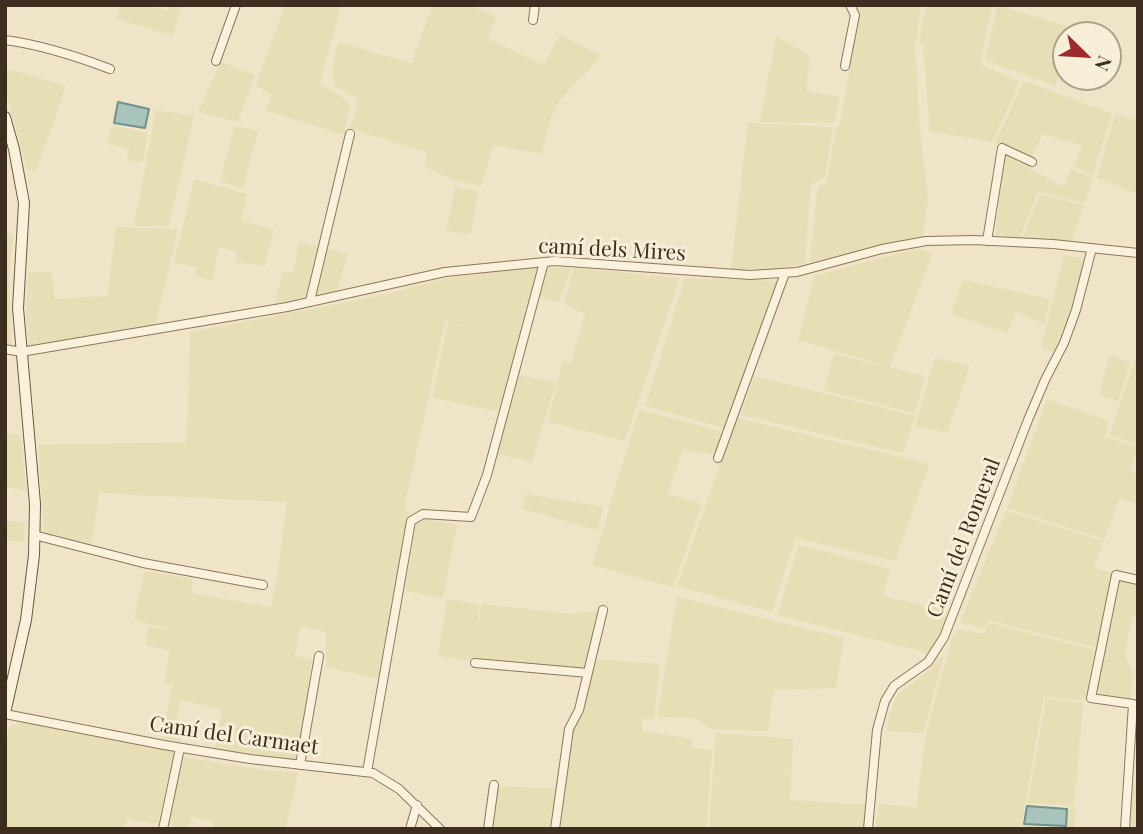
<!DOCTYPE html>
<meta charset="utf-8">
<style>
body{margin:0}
#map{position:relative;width:1143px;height:834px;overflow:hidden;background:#f0e4c8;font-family:"Playfair Display",serif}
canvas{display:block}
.frame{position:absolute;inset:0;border:7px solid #3d2e20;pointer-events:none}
.north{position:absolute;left:1052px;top:21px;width:70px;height:70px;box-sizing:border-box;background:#f7eed8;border:2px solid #ada18e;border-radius:50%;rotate:114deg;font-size:19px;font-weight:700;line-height:28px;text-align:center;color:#3d2e20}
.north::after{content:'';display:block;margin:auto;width:24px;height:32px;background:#9e2a2b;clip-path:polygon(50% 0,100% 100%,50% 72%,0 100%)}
</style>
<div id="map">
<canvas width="1143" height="834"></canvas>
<div class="frame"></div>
<div class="north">N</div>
</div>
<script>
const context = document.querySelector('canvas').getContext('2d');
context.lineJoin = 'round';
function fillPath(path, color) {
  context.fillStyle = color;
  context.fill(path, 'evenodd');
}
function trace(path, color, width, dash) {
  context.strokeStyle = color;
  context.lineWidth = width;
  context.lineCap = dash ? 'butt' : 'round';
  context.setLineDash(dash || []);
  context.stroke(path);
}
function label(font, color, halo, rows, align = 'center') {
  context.font = font + ' "Playfair Display",serif';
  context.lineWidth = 6;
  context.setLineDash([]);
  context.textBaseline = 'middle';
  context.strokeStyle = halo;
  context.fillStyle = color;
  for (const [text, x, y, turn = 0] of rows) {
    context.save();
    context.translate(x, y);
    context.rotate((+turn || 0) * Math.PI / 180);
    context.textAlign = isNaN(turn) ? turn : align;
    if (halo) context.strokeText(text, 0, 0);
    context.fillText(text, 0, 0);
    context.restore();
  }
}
const farmland = new Path2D(`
 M121,5H147L167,11L170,5H182L173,36L117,19Z
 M285,5H341L320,83L350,103L344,135L265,110L272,95L256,85Z
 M433,5H469L496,16L488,39L544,65L560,35L601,56L560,100L548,125L542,154L493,145L481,186L452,179L425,167L427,152L350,129L357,105L356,98L336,87L332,70L338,42L411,63Z
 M856,5H921L915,46L920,128L928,199L923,237L810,262L817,189L827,181L836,128L840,126L859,11Z
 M926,5H992L980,64L1020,82L992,142L930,131L923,45L919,42Z
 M997,5L1076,29L1074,35H1066V56L1055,86L985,60Z
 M776,36L810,56L806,91L840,97L835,123L760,122Z
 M221,62L255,75L238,122L198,112Z
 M5,68L66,86L36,171L27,169L5,91Z
 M1024,81L1112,114L1093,175L1074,167L1082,145L1043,134L1031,158L995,143Z
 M156,110L194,116L169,226H134Z
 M1115,114L1138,121V194L1097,178Z
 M748,123L833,127L825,178L811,184L805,264L775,270L731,269Z
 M112,125L148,134L142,163L127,160L129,149L107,144Z
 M235,126L259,131L242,189L220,181Z
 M1007,156L1063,187L1071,169L1093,178L1085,203L1038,192L1020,238L995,235L1004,158Z
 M194,179L247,194L241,220L274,230L265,266L236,262L237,251L219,248L212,280L195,276L197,267L174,263Z
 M455,187L479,191L470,235L446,230Z
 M1040,195L1084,205L1071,242L1022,239Z
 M116,227L178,229L155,326L29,347L26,314L28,272H51L55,299L107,296Z
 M5,233L13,234L9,280L12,344L5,345Z
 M299,242L348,254L337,291L274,304L283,272L293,273Z
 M915,249L933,252L890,367L798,340L814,276Z
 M1064,256L1086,258L1071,314L1055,353L1041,348Z
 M539,267L501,412L432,398L448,323L475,328L445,321L404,509L409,512L379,679L326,667V632L300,626L295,656L312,660L298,760L215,748L222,709L180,700L175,728L183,730L181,742L161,739L174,680L170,685L165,682L170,651L146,645L148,627L186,631L148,624L134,618L145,571L192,579V593L271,607L278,571L287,502L99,493L91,546L44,535L38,445L187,442L190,332L379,296L448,278Z
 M547,268H571L559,303L539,296Z
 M574,268L680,278L625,441L548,422L563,361L571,363L585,314L564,304Z
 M685,278L779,281L724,428L645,406Z
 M963,280L1050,299L1044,324L1016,312L1007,333L951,314Z
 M1138,351V444L1109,435Z
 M834,354L925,376L915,413L824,390Z
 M1110,355L1130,363L1118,401L1099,395Z
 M935,358L970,366L947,432L915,427Z
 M517,375L556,382L532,462L497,454Z
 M754,376L915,416L903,453L741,415Z
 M1047,399L1109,421L1105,437L1138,447L1130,472L1138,475V504L1119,499L1105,539L1007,508Z
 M639,410L725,432L716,455L683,450L667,494L702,504L673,587L592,565Z
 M737,418L929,464L895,561L796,538L772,612L677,586Z
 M5,433L21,435L26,491L5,487Z
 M526,494L604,507L597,530L522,509Z
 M1006,511L1103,541L1094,568L1113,573L1098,648L989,620L984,628L960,622Z
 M422,519L457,525L443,598L405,591L416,523Z
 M5,521L25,522L24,542L5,540Z
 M799,545L890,569L882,596L951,611L939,638L928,653L777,615Z
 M1119,580L1138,584V616H1133L1124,655L1133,671L1131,701L1095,695Z
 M677,597L844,638L836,688L774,690L768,731L711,729L694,718L657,717Z
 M447,599L479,604L477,631L482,604L571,614L600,611L588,669L560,668L473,659V661L438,656Z
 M989,623L1095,650L1084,701L1044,697L1021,829H875L879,804L916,807L926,735L951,640L958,629L983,634Z
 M944,655L923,733L887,731L888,719L897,695L931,669Z
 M595,659L660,664L654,719L642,718L643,731L692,739V748L712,750L706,829H560L573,727Z
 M1046,699L1083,703L1074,806L1028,803Z
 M22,722L174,752L158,824L127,819L125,829H5V747L10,726Z
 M716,733L793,739L790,800L867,805L863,829H709Z
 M183,757L270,771L298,772L286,829H213L214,821L192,817L188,828L167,826Z
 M1131,782L1138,783V829H1128Z
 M498,786L558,789L551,829H492Z
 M1028,805L1076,809L1074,829H1023Z`);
const water = new Path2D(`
 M118,102L149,109L145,128L114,123Z
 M1027,806L1067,809L1066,826L1024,824Z`);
const street = new Path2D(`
 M533,20L535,5
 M5,40C42,45 76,56 110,69
 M216,61L236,5
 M845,66L855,15L850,5
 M987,241L1002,148L1032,162
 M310,301L350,134
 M5,349L21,352L287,307L445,272L555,261L750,275L797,272L882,249L926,241L973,240L1053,244L1138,253
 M718,458L785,273
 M34,535L143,563L263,585
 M475,663L588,673
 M5,714L164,745L250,759L373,773L399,789L440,829
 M300,765L319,656
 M367,772L411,521L423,514L471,517L487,475L544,262
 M163,829L180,748
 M410,829L417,805
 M488,829L494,785
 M555,829L569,729L579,710L603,610
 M868,829L877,730L885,701L894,686L928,662L944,637L1028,420L1045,380L1064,343L1076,310L1092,248
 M1125,829L1133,704L1091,698L1116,575L1138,580`);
const secondary = new Path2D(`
 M5,117L14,149L24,203L18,308L35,504L34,555L26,620L5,713`);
const streetNames = [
 ["camí dels Mires",612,250,3],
 ["Camí del Romeral",964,538,-69],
 ["Camí del Carmaet",234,736,8]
];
fillPath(farmland, '#e6deb5');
fillPath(water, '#a9c4bc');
trace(water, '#6f938a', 2);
trace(street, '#8d765c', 10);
trace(secondary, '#6f573f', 12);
trace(street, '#faf1dc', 8);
trace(secondary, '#faf1dc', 10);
label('21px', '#3d2e20', '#f7eed8', streetNames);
</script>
